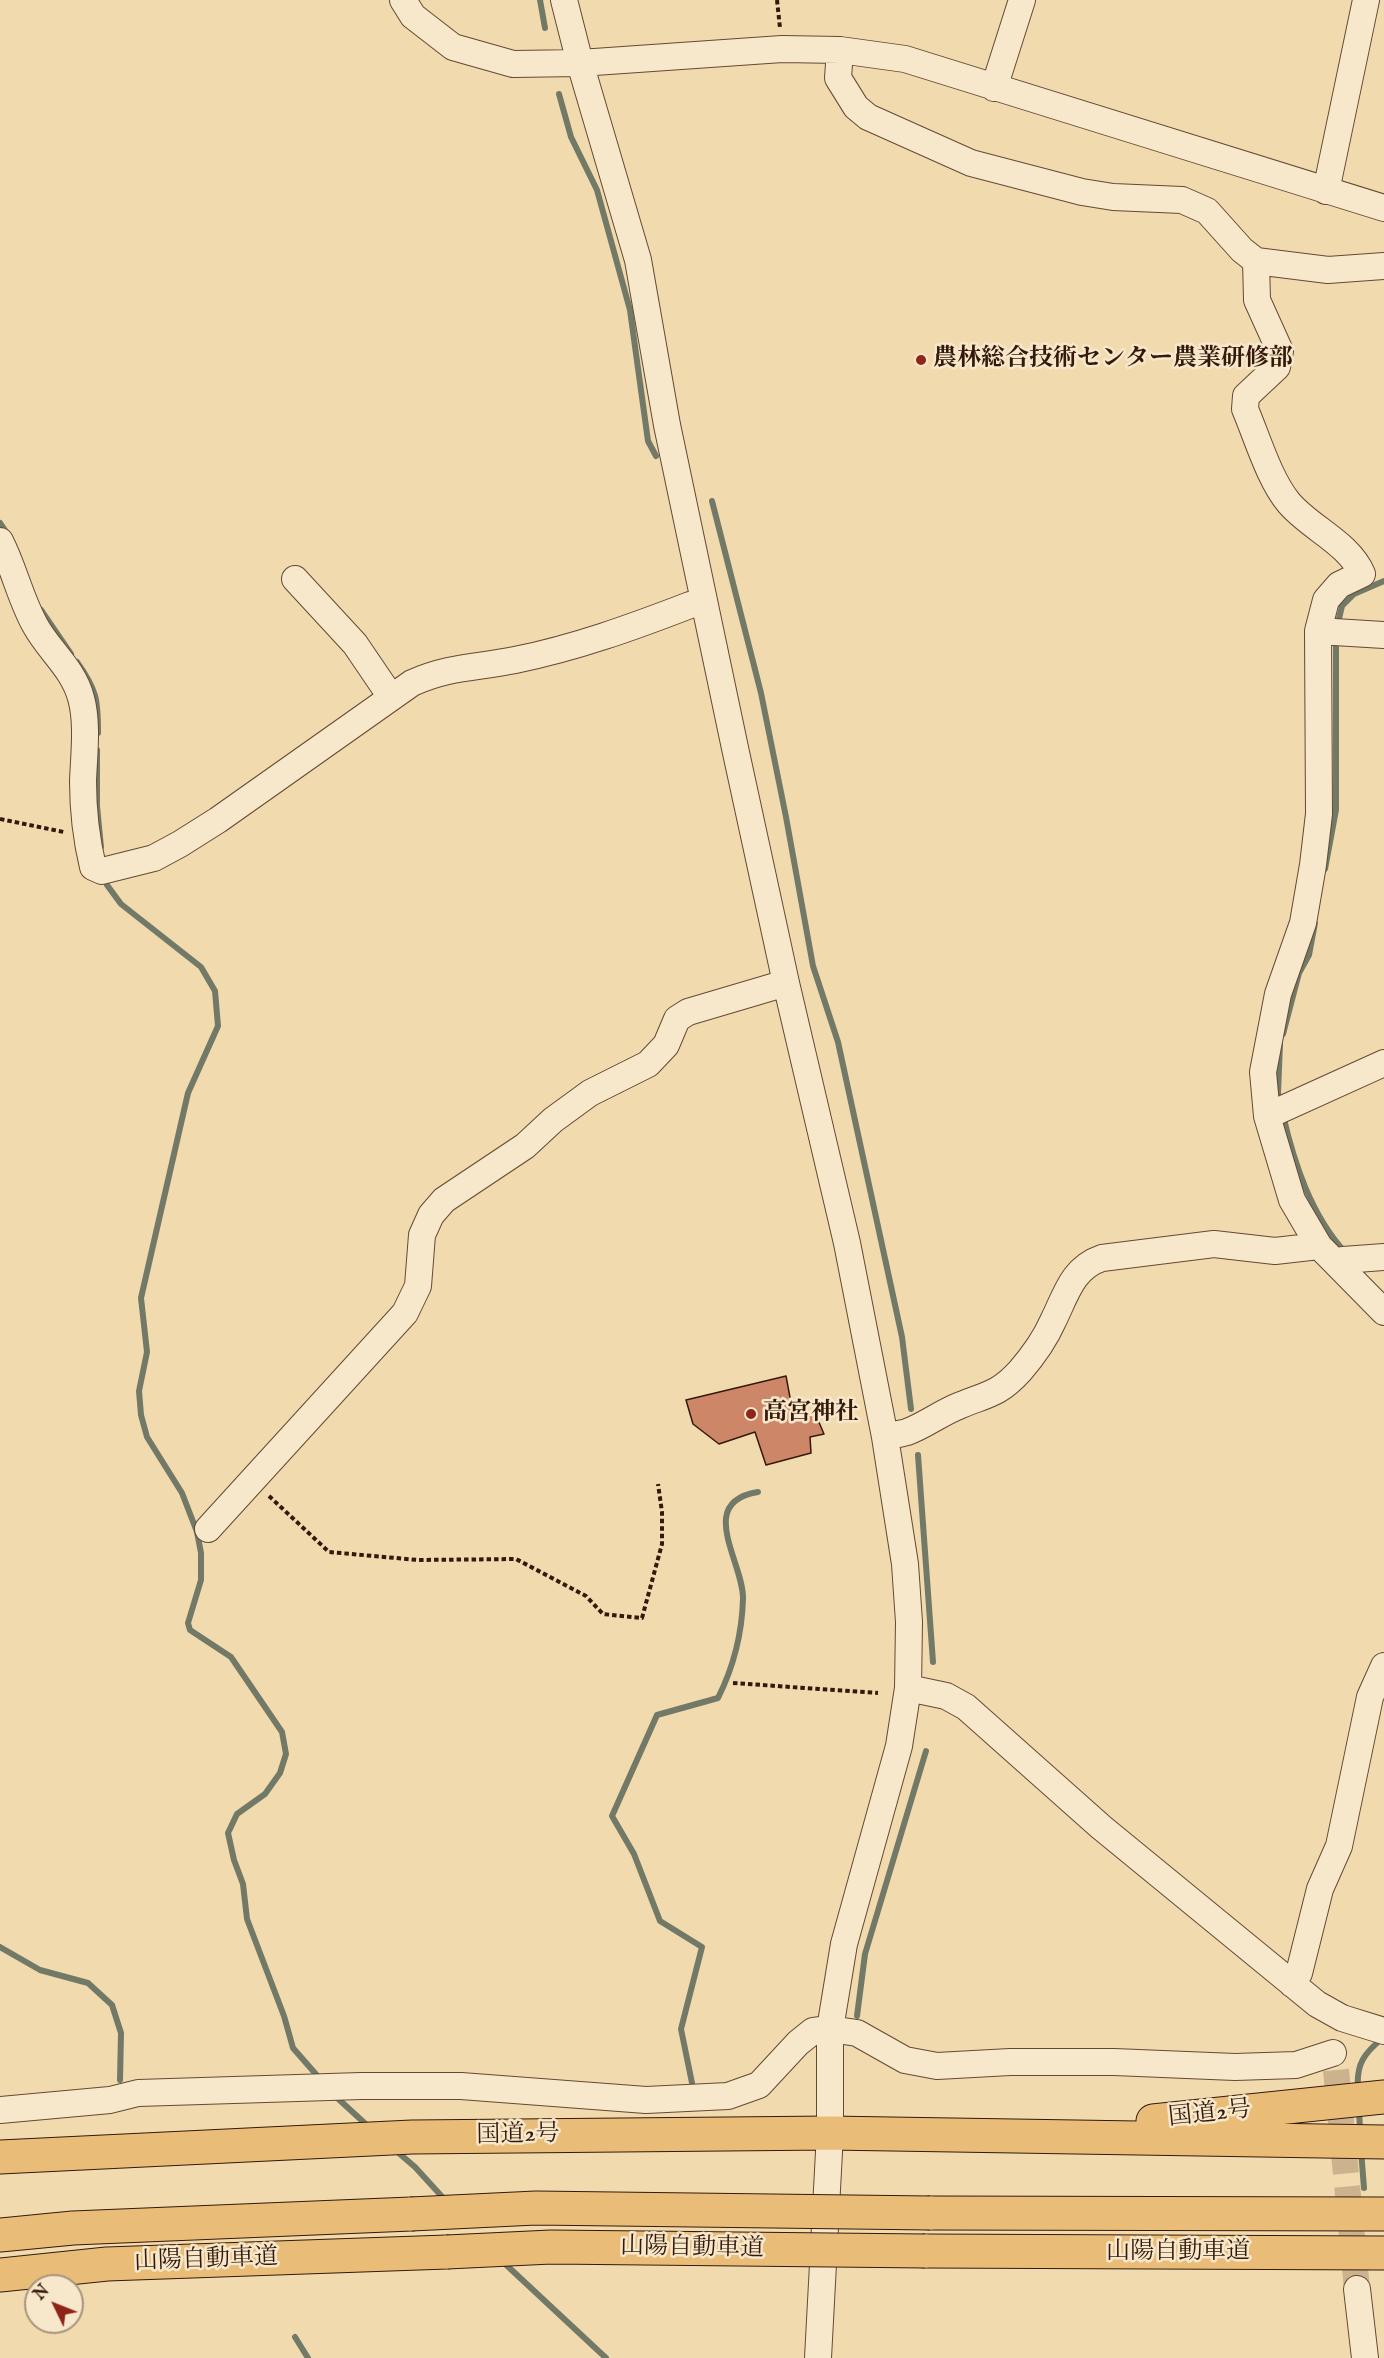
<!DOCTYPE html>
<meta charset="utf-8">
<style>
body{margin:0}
#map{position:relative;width:1384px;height:2358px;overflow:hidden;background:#f2daaf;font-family:"IM FELL English",serif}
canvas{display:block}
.north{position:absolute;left:24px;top:2274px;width:60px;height:60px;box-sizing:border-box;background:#f7e7cb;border:2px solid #a9957e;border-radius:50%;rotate:313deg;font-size:16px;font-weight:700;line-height:24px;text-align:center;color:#34190b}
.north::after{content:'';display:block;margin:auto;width:21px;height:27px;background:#8f2418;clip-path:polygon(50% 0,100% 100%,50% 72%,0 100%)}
</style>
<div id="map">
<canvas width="1384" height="2358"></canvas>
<div class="north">N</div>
</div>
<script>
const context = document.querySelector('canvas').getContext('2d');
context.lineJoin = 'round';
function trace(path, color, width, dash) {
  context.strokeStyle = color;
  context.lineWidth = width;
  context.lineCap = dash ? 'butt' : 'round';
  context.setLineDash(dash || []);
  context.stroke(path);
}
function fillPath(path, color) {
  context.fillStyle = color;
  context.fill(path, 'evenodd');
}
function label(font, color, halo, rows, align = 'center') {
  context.font = font + ' "IM FELL English","Noto Serif JP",serif';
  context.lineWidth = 5;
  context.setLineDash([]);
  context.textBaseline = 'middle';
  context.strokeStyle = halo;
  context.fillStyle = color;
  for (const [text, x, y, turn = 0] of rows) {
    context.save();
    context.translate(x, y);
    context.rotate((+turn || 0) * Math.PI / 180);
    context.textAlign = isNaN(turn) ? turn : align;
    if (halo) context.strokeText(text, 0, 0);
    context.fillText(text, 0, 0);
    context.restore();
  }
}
const stream = new Path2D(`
 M540,0L545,28
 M559,94L571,137L597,190L630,310L648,441L656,456
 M712,501L761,693L786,817L813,966L838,1042L902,1337L911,1409
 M0,523L8,535
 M41,610L71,654
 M1337,627L1342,606L1354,594L1384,581
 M77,662C97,690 98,700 98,733
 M97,750V806L101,847
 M1325,869L1336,810V637
 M107,885L121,904L201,967L215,991L218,1026L188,1093L141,1298L147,1352L139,1391L141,1415L147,1437L182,1493L197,1532L201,1553V1580L188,1623L190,1630L231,1657L282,1732L286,1754L280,1773L265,1794L237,1814L228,1833L234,1860L243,1884L247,1919L284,2016L293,2048L321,2080
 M1283,1034L1299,973L1309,955L1315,923
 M1280,1102L1278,1093L1280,1044
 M1283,1115C1294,1163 1311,1215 1345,1252
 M918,1455L933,1662
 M0,1947L40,1970L88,1983L112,2005L121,2033L120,2080
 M857,2016L865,1954L926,1751
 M692,2083L681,2029L702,1947L660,1921L634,1854L612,1816L657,1715L718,1698C733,1668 742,1633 743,1599C744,1563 695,1502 758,1492
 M1358,2089C1356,2064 1364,2053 1384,2037
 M334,2095L370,2128
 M1359,2108L1360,2131
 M394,2149L415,2167L446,2201
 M1361,2150L1364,2188
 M502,2261L606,2358
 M295,2337L308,2358`);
const building = new Path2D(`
 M786,1376L794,1419L815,1413L824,1434L810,1437L811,1453L766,1465L755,1432L719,1444L693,1424L686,1400Z`);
const minorTunnel = new Path2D(`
 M1336,2070L1357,2289`);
const path = new Path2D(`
 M777,0L780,28
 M0,819L64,832
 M269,1496L329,1552L418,1560L516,1559L586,1596L603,1614L642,1618L662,1544V1512L658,1484
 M733,1683L878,1693`);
const minor = new Path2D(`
 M403,0L413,16L453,47L513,64L580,63L782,49L840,50L905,59L1384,208
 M564,0L580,63L638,260L667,425L735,748L786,983L847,1243L885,1437L905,1564L909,1622L908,1688L899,1746L844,1944L830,2029V2133L818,2358
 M840,50L838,78L856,107L868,117L971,163L1082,192L1113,197L1182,200L1207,211L1242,250L1256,261L1328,270L1384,266
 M994,88L1022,0
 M1326,191L1366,0
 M1256,261L1257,300L1280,351L1277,367L1246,396L1245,409C1257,437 1269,479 1289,503C1310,528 1349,543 1362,574L1339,585L1326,600L1318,631L1319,814L1313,865L1303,923L1278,994L1263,1072L1267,1116L1292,1200L1319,1246L1384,1312
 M0,541C14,568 20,598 35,625C49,651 73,668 81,698C88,723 84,755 83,781C83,811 86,838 93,867L102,871L154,858L180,844L218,820L412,683C450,666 476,668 515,660C575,648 633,627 690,605L704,601
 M295,579L355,644L391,697
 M1318,631L1384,635
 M1267,1116L1384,1063
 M1338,1265L1343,1260L1384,1257
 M885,1437C892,1435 900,1434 907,1432C926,1425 942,1412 961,1405C988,1394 999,1394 1020,1371C1033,1356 1045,1339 1053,1321C1066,1295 1072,1268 1102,1258L1214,1244L1275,1251L1319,1246
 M208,1529L405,1313L418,1286L422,1235L431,1215L444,1200L525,1146L553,1120L590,1093L648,1064L666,1045L677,1019L688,1012L786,983
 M908,1688L946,1696L966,1707L1101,1827L1317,2004L1342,2018L1384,2031
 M1292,1984L1299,1973L1320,1889L1339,1846L1370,1697L1384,1666
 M0,2110L110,2100L138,2093L361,2086H461L646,2100L728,2096L759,2085L798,2043L813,2031L830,2029L857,2033L905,2060L937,2066L1010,2062H1114L1235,2067L1296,2065L1333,2053
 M1357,2289L1365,2358`);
const highway = new Path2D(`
 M1153,2121L1384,2097
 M0,2157L412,2137L830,2133L1384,2142
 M930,2213L1384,2214
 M0,2235L73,2228L411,2214
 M925,2251L1384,2253
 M0,2275L107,2264L447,2252`);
const highwayBridge = new Path2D(`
 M411,2214L536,2208L930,2213
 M447,2252L551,2247L925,2251`);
const markers = [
 [921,360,6,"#8f2418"],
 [751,1414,6,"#8f2418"]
];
const poiNames = [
 ["農林総合技術センター農業研修部",933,360],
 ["高宮神社",763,1414]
];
const streetNames = [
 ["国道2号",1210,2115,-6],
 ["国道2号",518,2136,-1],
 ["山陽自動車道",692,2249,1],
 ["山陽自動車道",1178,2253],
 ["山陽自動車道",206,2261,-2]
];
trace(stream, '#727a67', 6);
fillPath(building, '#cd8768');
trace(building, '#34190b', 1.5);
trace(minorTunnel, '#ccb38e', 26, [26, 13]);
trace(minor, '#644934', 28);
trace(highway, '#34190b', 35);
trace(path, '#34190b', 4, [4.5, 3]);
trace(minor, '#f7e7cb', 26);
trace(highway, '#e9bd78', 33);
trace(highwayBridge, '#34190b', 35, []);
trace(highwayBridge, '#e9bd78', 33);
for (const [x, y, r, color] of markers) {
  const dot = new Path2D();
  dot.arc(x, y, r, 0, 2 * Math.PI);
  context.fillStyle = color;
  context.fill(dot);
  trace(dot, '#f7e7cb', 2);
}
label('bold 24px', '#34190b', '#f7e7cb', poiNames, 'left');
label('24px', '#34190b', '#f7e7cb', streetNames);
</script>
